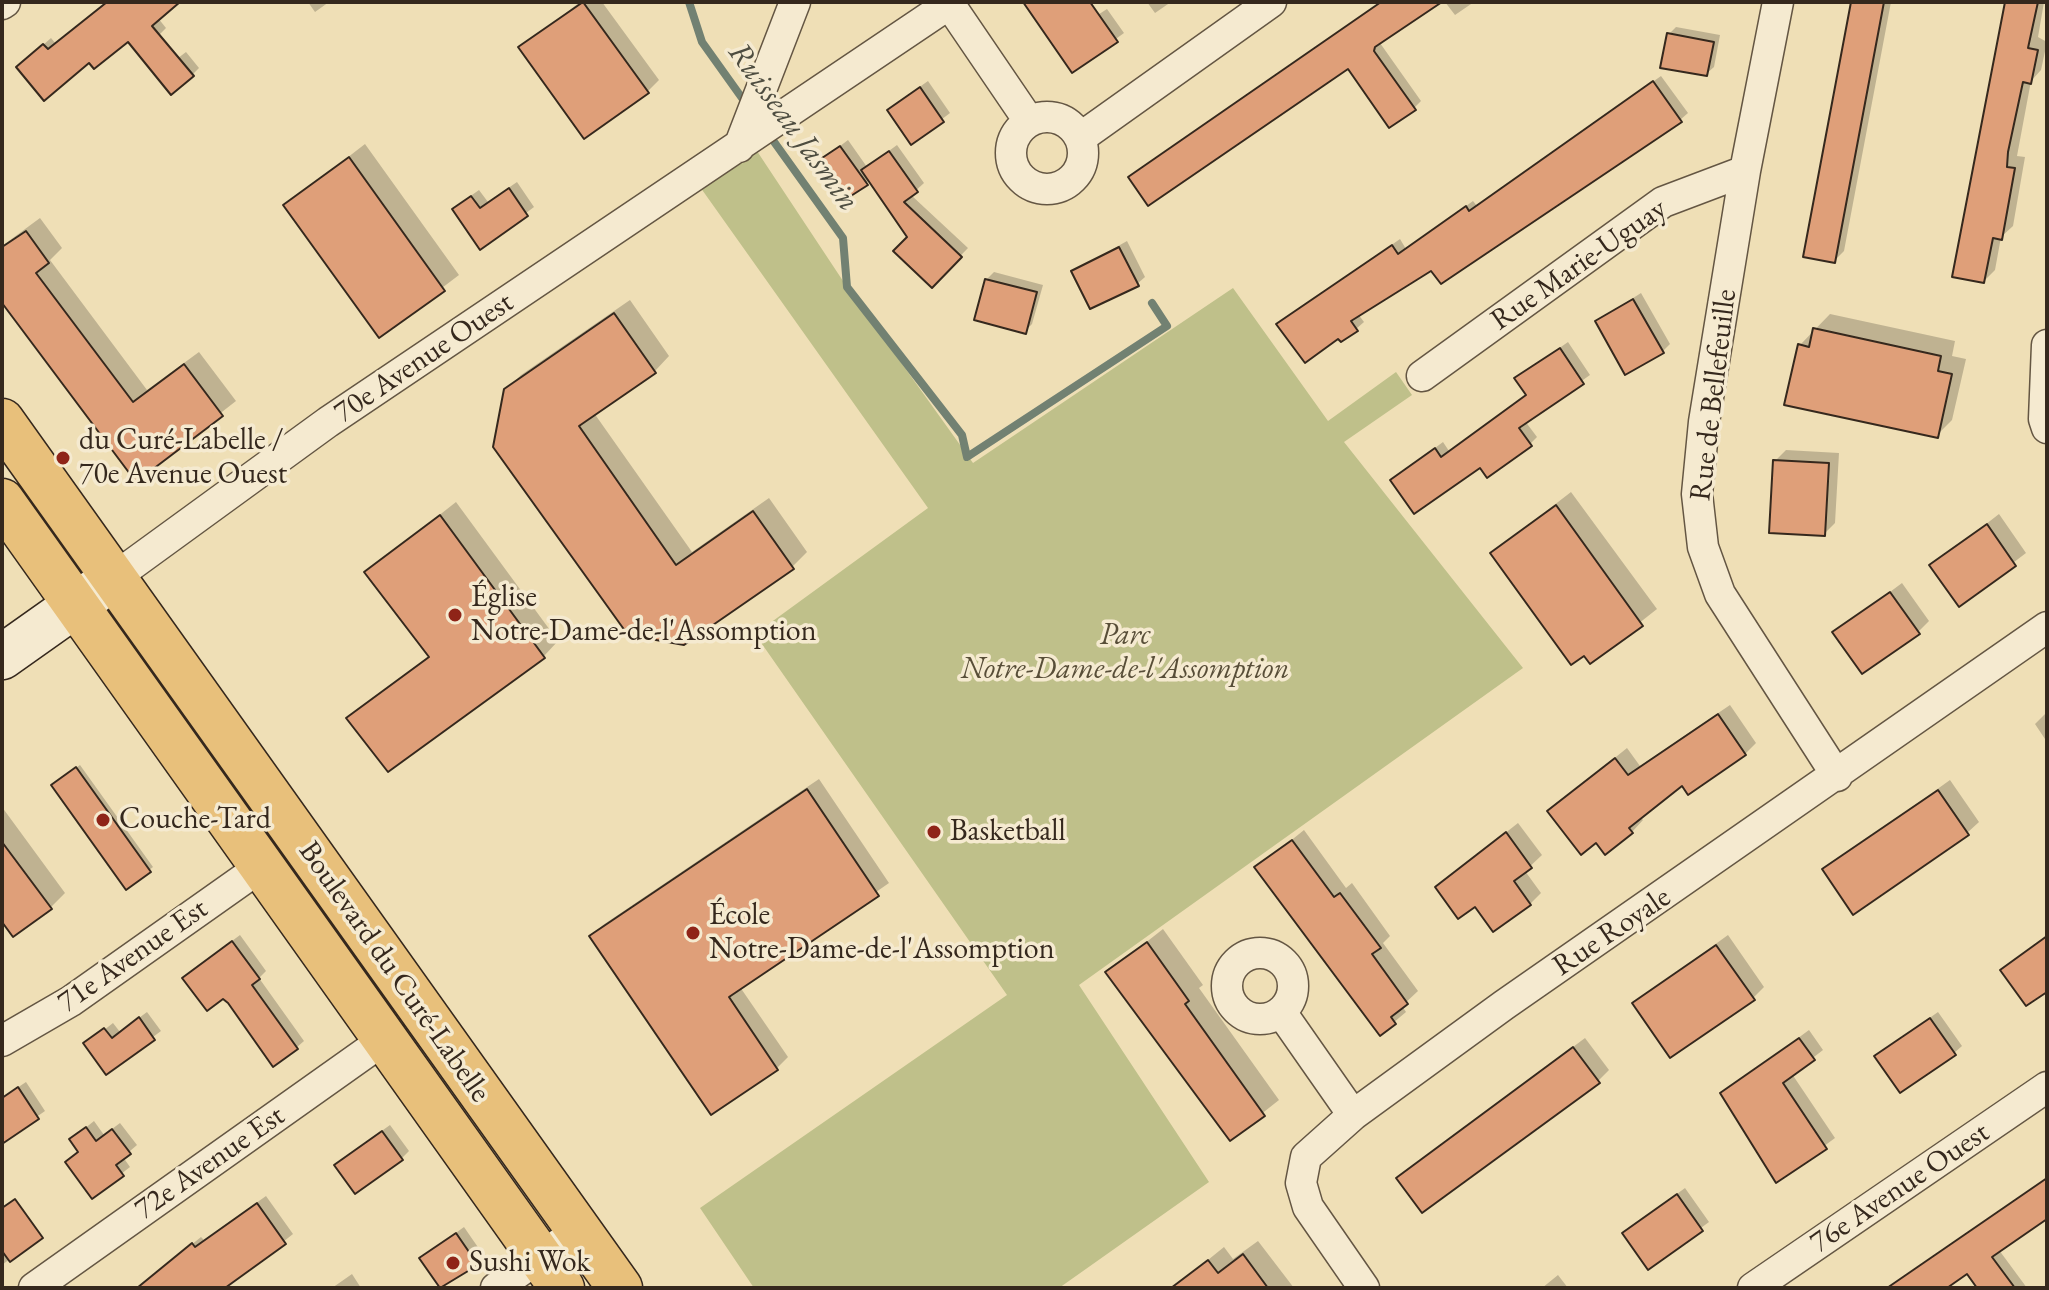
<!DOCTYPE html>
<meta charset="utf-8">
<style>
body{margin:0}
#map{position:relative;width:2049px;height:1290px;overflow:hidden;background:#efdfb6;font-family:"EB Garamond",serif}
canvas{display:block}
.frame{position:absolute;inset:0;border:4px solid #35281d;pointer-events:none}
</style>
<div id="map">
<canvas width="2049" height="1290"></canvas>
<div class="frame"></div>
</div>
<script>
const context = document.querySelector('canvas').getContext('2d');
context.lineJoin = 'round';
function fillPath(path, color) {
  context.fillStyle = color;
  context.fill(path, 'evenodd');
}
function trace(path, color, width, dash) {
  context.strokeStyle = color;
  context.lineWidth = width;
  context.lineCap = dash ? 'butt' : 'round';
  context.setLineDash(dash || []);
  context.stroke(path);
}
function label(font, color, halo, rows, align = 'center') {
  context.font = font + ' "EB Garamond",serif';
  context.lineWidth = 7;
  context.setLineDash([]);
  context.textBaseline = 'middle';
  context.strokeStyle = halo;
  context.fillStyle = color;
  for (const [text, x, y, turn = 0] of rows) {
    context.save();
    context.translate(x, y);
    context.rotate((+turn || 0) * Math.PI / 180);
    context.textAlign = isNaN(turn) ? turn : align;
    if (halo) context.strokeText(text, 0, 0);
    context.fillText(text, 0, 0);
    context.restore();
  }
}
const green = new Path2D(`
 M749,139L847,287L973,463L1233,288L1328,421L1396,372L1412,395L1344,442L1523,668L1079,985L1209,1182L1059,1288H754L700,1208L1007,995L755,634L928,508L693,177Z`);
const shadow = new Path2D(`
 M108,2H177L158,18L166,28L159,35L128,39L89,60H26L51,38L56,44Z
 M308,2H329L315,12Z
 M580,2H602L659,80L648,91L521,48Z
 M1023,2H1076L1090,20L1107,9L1124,33L1072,71Z
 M1147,2H1171L1155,13Z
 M1383,2H1438L1380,43L1421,101L1414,108L1348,66L1131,177Z
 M1445,2H1474L1455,15Z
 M1854,2H1891L1844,251L1834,261Z
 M2007,2H2044L2038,37L2047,42L2041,70L2031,81L2017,156L2025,157L2013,226L2001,237L1995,270L1984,281Z
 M1676,27L1720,35L1714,67L1706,74L1669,34Z
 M186,52L199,68L192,75L165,68Z
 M1661,76L1688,113L1680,120L1358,314L1364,322L1356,329L1279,324L1400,239L1406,249L1473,201L1477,206Z
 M928,81L950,113L912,142L897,103Z
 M848,140L867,167L897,145L924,183L911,195L968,248L932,285L910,237L870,180L866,183L819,162Z
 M365,144L459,275L380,335L286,205Z
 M517,182L534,207L481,247L462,202L479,190L488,202Z
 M40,218L62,248L50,260L147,390L199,352L236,401L136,479L2,303V246Z
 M1127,241L1145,277L1137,284L1074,271Z
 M994,272L1043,285L1032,324L1025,331L986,280Z
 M1641,293L1670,344L1662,352L1597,321Z
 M630,300L669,356L655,371L594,413L692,552L769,498L807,552L792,567L684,643L506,390L521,375Z
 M1830,314L1955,341L1952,356L1966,359L1952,420L1937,435L1800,345Z
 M1568,342L1590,375L1525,421L1537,437L1530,444L1480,466L1392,480L1443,442L1449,451L1528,394L1517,378Z
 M1786,450L1839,453L1835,523L1824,534L1775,461Z
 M1571,492L1657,609L1591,661L1492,553Z
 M456,502L558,641L544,656L348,719L430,655L367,572Z
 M1999,514L2026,553L1959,604L1932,566Z
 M1902,583L1929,621L1918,632L1835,633Z
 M1730,705L1756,743L1745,754L1682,784L1640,817L1643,820L1632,832L1549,811L1627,748L1640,766Z
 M2047,712V742L2035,724Z
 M80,765L153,867L127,887L56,782Z
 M819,779L889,883L740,987L788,1057L776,1069L591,936L603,925Z
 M1950,780L1979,822L1967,833L1824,870Z
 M2,807L65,893L50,908L2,919Z
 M1518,823L1542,855L1525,871L1541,893L1530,904L1475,905L1437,887Z
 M1304,830L1346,888L1352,883L1390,936L1383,943L1418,991L1402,1006L1406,1012L1380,1034L1257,868Z
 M1163,929L1203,985L1199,988L1279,1100L1231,1138L1107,973Z
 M240,935L266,971L259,978L304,1041L296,1048L229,1002L192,971Z
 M1728,935L1764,987L1753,998L1634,1003Z
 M147,1012L161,1031L106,1072L94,1038L113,1023L120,1032Z
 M1938,1012L1962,1046L1954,1053L1876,1056Z
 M1809,1030L1823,1050L1792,1074L1835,1138L1777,1181L1722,1094Z
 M1585,1038L1609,1070L1598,1081L1398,1178Z
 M26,1082L45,1111L2,1141V1098Z
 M94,1121L104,1135L120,1123L137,1145L123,1157L130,1167L93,1196L79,1133Z
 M390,1125L409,1151L402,1158H344Z
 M2047,1178V1218L1999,1250L2027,1288H1980L1968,1271L1944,1288H1889Z
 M1685,1188L1709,1222L1648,1267L1624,1233Z
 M266,1196L293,1234L225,1288H138L201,1237L204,1240Z
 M2,1208L23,1249L2,1265Z
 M464,1227L484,1256L442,1287L421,1258Z
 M1258,1241L1294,1288H1187L1182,1281L1224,1247L1233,1259Z
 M352,1274L361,1288H332Z
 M1558,1275L1568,1288H1542Z`);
const stream = new Path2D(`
 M689,2L702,42L747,105
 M767,132L843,238L847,287L962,435L967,457L1167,326L1152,303`);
const building = new Path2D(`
 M107,2H180L152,26L194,76L171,95L128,42L94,69L89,63L44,101L16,67L43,44L48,49Z
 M583,2L649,93L584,139L518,47Z
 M1023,2H1090L1118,42L1072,73Z
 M1381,2H1442L1375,47L1374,51L1416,110L1389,128L1348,69L1148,206L1128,177Z
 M1851,2H1884L1835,263L1803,257Z
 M2005,2H2038L2028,48L2038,50L2031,84L2023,82L2008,152L2007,167L2015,168L2002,240L1993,238L1984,283L1952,277Z
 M1667,33L1714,42L1707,76L1660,68Z
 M1653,81L1682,122L1441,284L1431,271L1351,321L1358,331L1341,342L1338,339L1305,363L1276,324L1392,245L1398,254L1466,206L1469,211Z
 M920,87L944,122L911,145L887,110Z
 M840,146L868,185L843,201L816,162Z
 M889,151L918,192L904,202L962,257L932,288L893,251L907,237L861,170Z
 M349,157L445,291L379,338L283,205Z
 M509,188L528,216L480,250L452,209L471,196L480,208Z
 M26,231L49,263L36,273L133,402L184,364L223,416L136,482L2,303V247Z
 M1119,247L1139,286L1090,309L1071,271Z
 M985,279L1037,292L1026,334L974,320Z
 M1633,299L1664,353L1625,375L1595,321Z
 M614,313L656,373L579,426L676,565L753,511L794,569L684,645L628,635L493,447L504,389Z
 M1813,328L1941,356L1938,371L1952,374L1938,438L1784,405L1798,344L1809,347Z
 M1560,348L1584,384L1519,428L1532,446L1487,478L1480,468L1414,514L1390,480L1435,448L1441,457L1526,395L1514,378Z
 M1773,460L1829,463L1825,536L1769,533Z
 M1556,505L1643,626L1590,664L1584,656L1571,665L1490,553Z
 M440,515L545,658L388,772L346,718L429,657L364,572Z
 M1987,524L2016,566L1959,607L1929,565Z
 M1890,592L1920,634L1862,674L1832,632Z
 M1718,714L1746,755L1688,795L1682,786L1629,828L1633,833L1605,855L1596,843L1581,855L1547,811L1615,758L1628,775Z
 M76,767L151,872L126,890L51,785Z
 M807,789L879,896L729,997L778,1070L711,1115L589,936Z
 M1938,790L1969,835L1853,915L1822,869Z
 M1506,832L1532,868L1514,881L1531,905L1493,932L1475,907L1458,919L1435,887Z
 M1292,840L1334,897L1340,893L1381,948L1372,954L1408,1004L1391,1017L1396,1024L1380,1036L1254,867Z
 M2,842L52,909L13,937L2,922Z
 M2047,936V992L2026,1006L2000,970Z
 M232,941L260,979L252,985L298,1049L273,1067L228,1003L223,999L207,1011L182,978Z
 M1147,942L1189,1001L1185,1004L1265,1116L1230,1141L1105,972Z
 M1716,945L1755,1000L1670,1058L1632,1003Z
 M139,1017L155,1040L106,1075L83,1043L104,1028L112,1038Z
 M1930,1018L1956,1055L1900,1093L1874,1056Z
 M1799,1038L1815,1060L1783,1083L1827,1149L1776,1183L1720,1093Z
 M1573,1047L1600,1083L1422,1213L1396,1178Z
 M18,1087L39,1119L2,1144V1098Z
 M86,1127L96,1141L112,1129L131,1154L116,1165L124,1176L92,1199L65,1162L78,1152L69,1139Z
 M382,1131L403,1160L355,1194L334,1165Z
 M2047,1178V1219L1992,1257L2015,1288H1977L1967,1274L1947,1288H1887Z
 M1677,1194L1703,1231L1648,1270L1622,1233Z
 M15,1199L43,1238L10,1262L2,1251V1208Z
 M257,1203L286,1244L225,1288H137L192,1243L195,1247Z
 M456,1233L478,1265L440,1288L419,1258Z
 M1243,1254L1268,1288H1171L1208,1260L1218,1273Z`);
const street = new Path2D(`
 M948,2L1029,121
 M1778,2L1745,171L1704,422L1697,494L1703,547L1720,594L1837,776
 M2,4L5,2
 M1011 153a36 36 0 1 1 72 0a36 36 0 1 1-72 0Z
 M1080,138L1271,2
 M739,147L795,2
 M2047,345L2044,419L2047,428
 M1422,376L1663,202L1745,171
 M115,577L328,422L949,4
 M1227 986a33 33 0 1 1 66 0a33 33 0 1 1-66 0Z
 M1281,1012L1353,1115
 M2,1041L71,1001L262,866
 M34,1288L385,1039
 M496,1288L579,1230
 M1364,1288L1308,1207L1301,1183L1306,1157L1353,1115L1504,1005L2047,627
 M1753,1288L2047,1087`);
const secondary = new Path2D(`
 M2,657L115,577`);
const primary = new Path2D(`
 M2,421L620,1288
 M2,501L562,1288`);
const markers = [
 [63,458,8,"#8f2418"],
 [455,615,8,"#8f2418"],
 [103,820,8,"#8f2418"],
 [934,832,8,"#8f2418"],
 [693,933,8,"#8f2418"],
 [453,1263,8,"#8f2418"]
];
const streetNames = [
 ["Rue Marie-Uguay",1579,265,-35],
 ["70e Avenue Ouest",424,358,-34],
 ["Rue de Bellefeuille",1714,395,-83],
 ["Rue Royale",1612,932,-34],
 ["71e Avenue Est",133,956,-35],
 ["Boulevard du Curé-Labelle",394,972,55],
 ["72e Avenue Est",210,1163,-35],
 ["76e Avenue Ouest",1900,1188,-34]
];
const poiNames = [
 ["du Curé-Labelle /",79,441],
 ["70e Avenue Ouest",79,475],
 ["Église",471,598],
 ["Notre-Dame-de-l'Assomption",471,632],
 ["Couche-Tard",119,820],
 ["Basketball",950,832],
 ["École",709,916],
 ["Notre-Dame-de-l'Assomption",709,950],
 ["Sushi Wok",469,1263]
];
const parkNames = [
 ["Parc",1125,636],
 ["Notre-Dame-de-l'Assomption",1125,670]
];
const waterNames = [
 ["Ruisseau Jasmin",793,127,54]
];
fillPath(green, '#bfc08a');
fillPath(shadow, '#0003');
trace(stream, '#728172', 8);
fillPath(building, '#df9f79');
trace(building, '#35281d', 2);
trace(street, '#645643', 33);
trace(secondary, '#35281d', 47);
trace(primary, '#35281d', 47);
trace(street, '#f5ead0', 30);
trace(secondary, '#f5ead0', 44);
trace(primary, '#e8c07b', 44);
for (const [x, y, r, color] of markers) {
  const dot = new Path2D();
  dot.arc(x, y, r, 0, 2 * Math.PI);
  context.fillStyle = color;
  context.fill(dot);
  trace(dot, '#f5ead0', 3);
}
label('30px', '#35281d', '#f5ead0', streetNames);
label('30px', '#35281d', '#f5ead0', poiNames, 'left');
label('italic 30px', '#584e38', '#f5ead0', parkNames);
label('italic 32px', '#4e4d40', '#f5ead0', waterNames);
</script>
